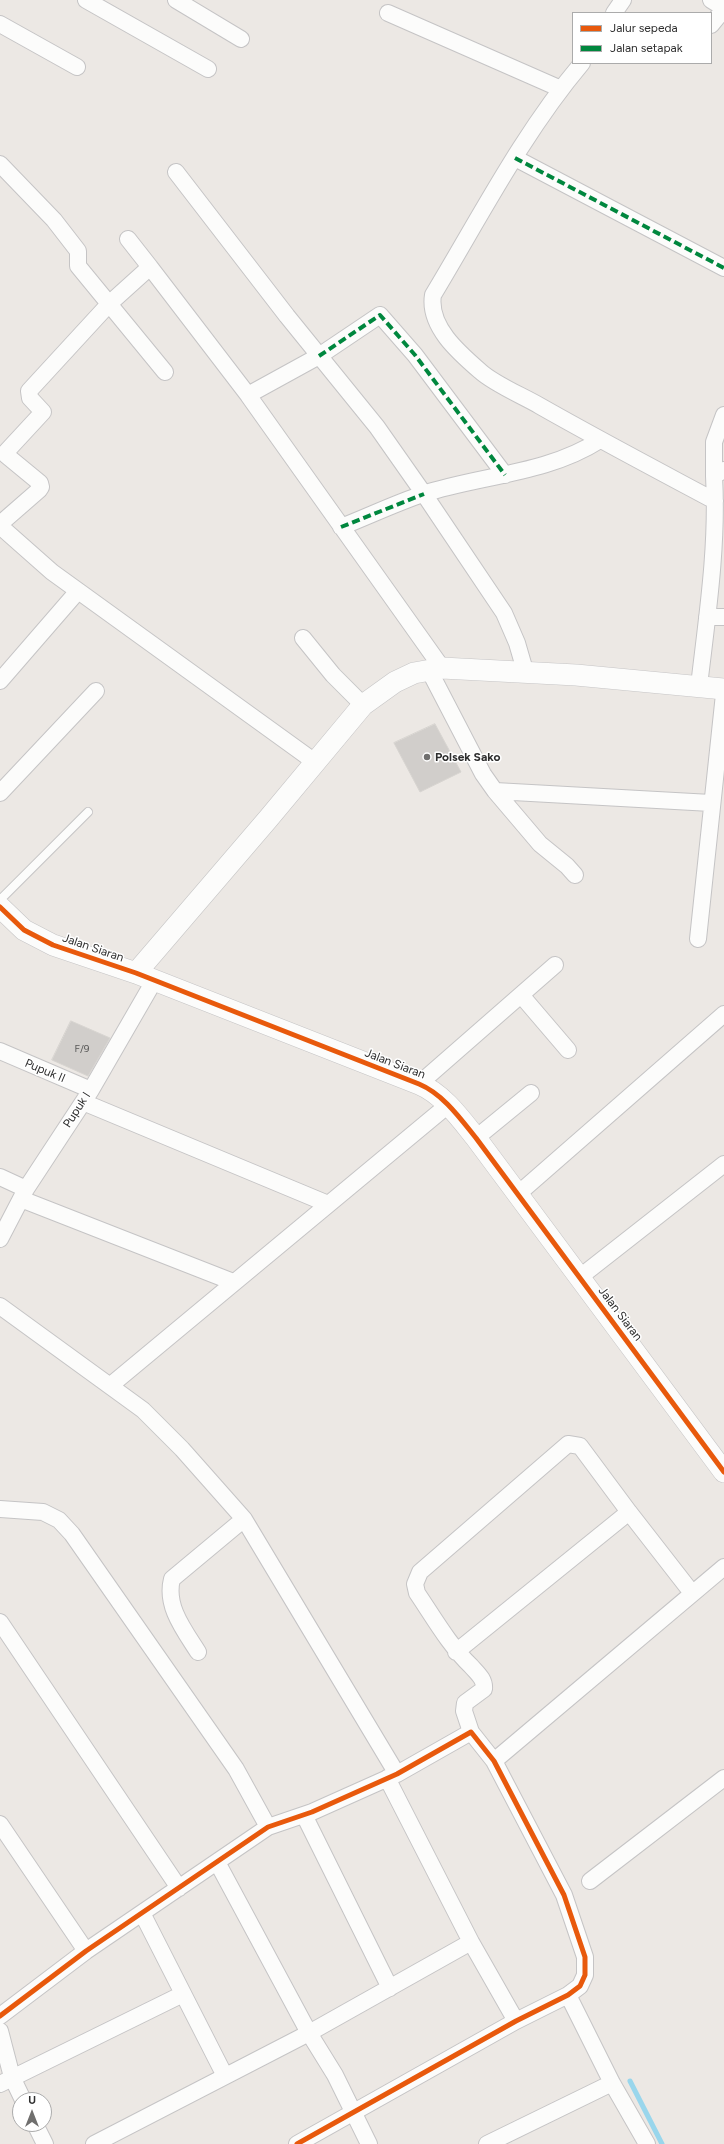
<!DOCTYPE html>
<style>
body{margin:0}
#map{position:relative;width:724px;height:2144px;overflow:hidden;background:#ece8e4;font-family:Figtree,sans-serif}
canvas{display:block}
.legend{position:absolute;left:572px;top:12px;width:140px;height:52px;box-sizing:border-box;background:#fff;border:1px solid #ababab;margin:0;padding:5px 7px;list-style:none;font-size:12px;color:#2e2e2e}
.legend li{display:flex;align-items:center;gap:8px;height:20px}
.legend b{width:20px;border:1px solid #ababab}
.north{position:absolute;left:12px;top:2092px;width:40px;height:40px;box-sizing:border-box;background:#fff;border:1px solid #ababab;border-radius:50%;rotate:0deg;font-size:11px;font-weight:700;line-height:16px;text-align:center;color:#2e2e2e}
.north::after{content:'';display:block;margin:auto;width:14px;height:18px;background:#706f6e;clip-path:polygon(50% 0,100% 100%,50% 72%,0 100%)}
</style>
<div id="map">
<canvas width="724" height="2144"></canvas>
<ul class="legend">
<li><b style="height:5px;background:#e8590c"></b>Jalur sepeda</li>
<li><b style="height:5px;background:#00873e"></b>Jalan setapak</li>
</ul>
<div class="north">U</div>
</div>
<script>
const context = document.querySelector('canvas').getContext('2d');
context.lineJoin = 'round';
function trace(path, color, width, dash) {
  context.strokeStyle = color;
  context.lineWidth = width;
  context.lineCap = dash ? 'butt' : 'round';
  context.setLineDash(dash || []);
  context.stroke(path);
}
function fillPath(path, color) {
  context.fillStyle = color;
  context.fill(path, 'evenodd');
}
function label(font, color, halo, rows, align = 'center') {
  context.font = font + ' Figtree,sans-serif';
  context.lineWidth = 3;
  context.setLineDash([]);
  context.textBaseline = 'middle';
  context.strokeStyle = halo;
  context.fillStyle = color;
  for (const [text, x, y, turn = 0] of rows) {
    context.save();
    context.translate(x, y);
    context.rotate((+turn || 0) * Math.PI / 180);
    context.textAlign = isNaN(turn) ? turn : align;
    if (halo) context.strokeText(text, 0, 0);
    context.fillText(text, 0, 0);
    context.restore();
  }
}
const stream = new Path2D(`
 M630,2081L662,2144`);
const building = new Path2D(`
 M435,724L461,772L420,792L394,743Z
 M71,1021L110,1038L88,1076L52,1060Z`);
const service = new Path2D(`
 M0,900L88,812`);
const minor = new Path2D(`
 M86,0L208,69
 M176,0L241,39
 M711,0L724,8
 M388,13L561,89
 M614,13L623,0
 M0,24L77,67
 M711,25L724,9
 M582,63C523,133 480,217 433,295C428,326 458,352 480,371C494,384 523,396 540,406C598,439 657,470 715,501
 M515,158L724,268
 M0,164L54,220L78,251V266L165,372
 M176,172L287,316L377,427L424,494L504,613L517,643L526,674
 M128,239L150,267
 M248,395L319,356L380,315L415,355L505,475
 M714,476V442L724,415
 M0,524L39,490L41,487L40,483L6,455V452L43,412L30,398L29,391L109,304L150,267L248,395L442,668
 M0,526L52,572L315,762
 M341,527C369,516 396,503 423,494C482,475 547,474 600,440
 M707,617H724
 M303,638L333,675L363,705
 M429,670L483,774L495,791L711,803
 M0,681L78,591
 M699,686C707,617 718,546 714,476L724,470
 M495,791L540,844L567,866L575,875
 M0,793L96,691
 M698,939L724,694
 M521,995L568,1050
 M0,1051L91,1090
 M419,1084L555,965
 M83,1102L328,1204
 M476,1138L531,1093
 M0,1177L26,1189
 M518,1194L724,1014
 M21,1199L233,1282
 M0,1239L26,1189L91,1090L154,981
 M580,1277L724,1164
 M0,1306L143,1410L182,1449L244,1519L397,1774
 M111,1385L448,1105
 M0,1509L43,1512L59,1520L72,1534L236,1769L268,1827
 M0,1622L179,1888
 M198,1652C184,1630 165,1606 172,1579L244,1519
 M456,1652L629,1512
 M471,1732L464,1711L465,1703L484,1689C485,1679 477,1673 471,1666C449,1645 434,1618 417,1593L415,1584L420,1572L568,1444L580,1446L629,1512L692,1593
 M494,1761L724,1567
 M387,1778L471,1942L516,2021
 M304,1815L390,1988
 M0,1824L86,1951
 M217,1862L309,2033L335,2075L369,2144
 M590,1881L724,1778
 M142,1913L225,2076
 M568,1995L612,2083L647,2144
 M0,2016L86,1951L268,1827L312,1812L397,1774L471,1732L494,1761L564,1895L585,1957V1975L580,1986L568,1995L516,2021L297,2144
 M0,2031L12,2077L23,2100
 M0,2084L183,1994
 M35,2124L45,2144
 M94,2144L309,2033L471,1942
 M487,2144L612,2083`);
const tertiary = new Path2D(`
 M0,907L24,930L53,945L136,973L419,1084C443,1094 460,1118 476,1138L724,1472
 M136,973L268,819L363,705L395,682L414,673L442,668L576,675L724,689`);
const quiet = new Path2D(`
 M515,158L724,268
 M319,356L380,315L415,355L505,475
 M341,527L424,494`);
const cycleway = new Path2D(`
 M0,907L24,930L53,945L136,973L419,1084C443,1094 460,1118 476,1138L724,1472
 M0,2016L86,1951L268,1827L312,1812L397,1774L471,1732L494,1761L564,1895L585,1957V1975L580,1986L568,1995L516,2021L297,2144`);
const markers = [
 [427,757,4,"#706f6e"]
];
const numberNames = [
 ["F/9",82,1049]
];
const poiNames = [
 ["Polsek Sako",435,757]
];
const streetNames = [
 ["Jalan Siaran",93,948,19],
 ["Jalan Siaran",395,1064,21],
 ["Pupuk II",45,1071,23],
 ["Pupuk I",77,1110,-57],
 ["Jalan Siaran",620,1314,53]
];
trace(stream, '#99d6ec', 5);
fillPath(building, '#d1cecb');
trace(building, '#d7d4d0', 1);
trace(service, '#c5c4c5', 10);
trace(minor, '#c5c4c5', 18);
trace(tertiary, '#c5c4c5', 22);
trace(service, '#fcfcfb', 8);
trace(minor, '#fcfcfb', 16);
trace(tertiary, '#fcfcfb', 21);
trace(quiet, '#00873e', 4, [8, 4]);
trace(cycleway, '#e8590c', 5);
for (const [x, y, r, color] of markers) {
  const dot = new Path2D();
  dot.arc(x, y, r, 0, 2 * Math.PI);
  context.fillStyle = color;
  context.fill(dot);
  trace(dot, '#fff', 1.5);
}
label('10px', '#585857', null, numberNames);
label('bold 12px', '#2e2e2e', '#fff', poiNames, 'left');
label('12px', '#2e2e2e', '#fff', streetNames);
</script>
